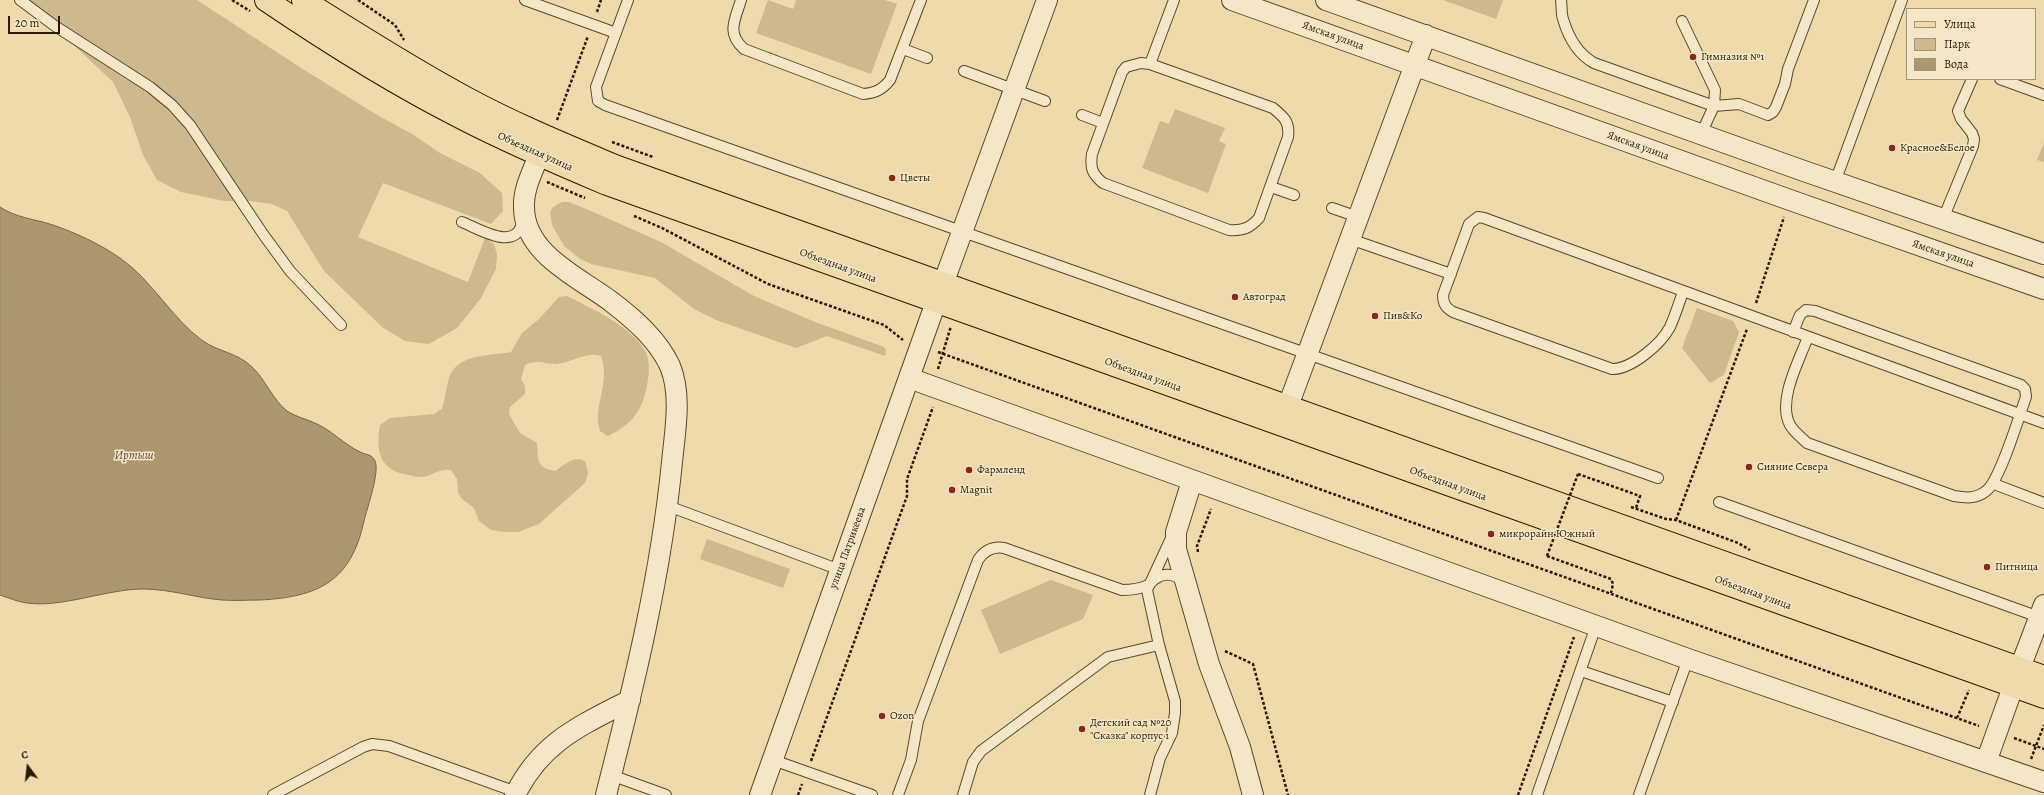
<!DOCTYPE html>
<meta charset="utf-8">
<style>
body{margin:0}
#map{position:relative;width:2044px;height:795px;overflow:hidden;background:#eedaaa;font-family:Alegreya,serif}
canvas{display:block}
.legend{position:absolute;left:1906px;top:8px;width:130px;height:72px;box-sizing:border-box;background:#f4e7c8;border:1px solid #a39578;margin:0;padding:5px 7px;list-style:none;font-size:12px;color:#2a1900}
.legend li{display:flex;align-items:center;gap:8px;height:20px}
.legend b{width:20px;border:1px solid #a39578}
.north{position:absolute;left:8px;top:747px;width:40px;height:40px;-webkit-text-stroke:3px #f4e7c8;paint-order:stroke;rotate:345deg;font-size:11px;font-weight:700;line-height:16px;text-align:center;color:#2a1900}
.north::after{content:'';display:block;margin:auto;width:14px;height:18px;background:#2a1900;clip-path:polygon(50% 0,100% 100%,50% 72%,0 100%)}
.scale{position:absolute;left:8px;top:16px;width:52px;height:18px;box-sizing:border-box;border:2px solid #2a1900;border-top:0;padding-left:5px;font-size:12px;line-height:14px;white-space:nowrap;color:#2a1900;-webkit-text-stroke:3px #f4e7c8;paint-order:stroke}
</style>
<div id="map">
<canvas width="2044" height="795"></canvas>
<ul class="legend">
<li><b style="height:5px;background:#eedaaa"></b>Улица</li>
<li><b style="height:11px;background:#cdb98d"></b>Парк</li>
<li><b style="height:11px;background:#ab9870"></b>Вода</li>
</ul>
<div class="north">С</div>
<div class="scale">20 m</div>
</div>
<script>
const context = document.querySelector('canvas').getContext('2d');
context.lineJoin = 'round';
function fillPath(path, color) {
  context.fillStyle = color;
  context.fill(path, 'evenodd');
}
function trace(path, color, width, dash) {
  context.strokeStyle = color;
  context.lineWidth = width;
  context.lineCap = dash ? 'butt' : 'round';
  context.setLineDash(dash || []);
  context.stroke(path);
}
function label(font, color, halo, rows, align = 'center') {
  context.font = font + ' Alegreya,serif';
  context.lineWidth = 3;
  context.setLineDash([]);
  context.textBaseline = 'middle';
  context.strokeStyle = halo;
  context.fillStyle = color;
  for (const [text, x, y, turn = 0] of rows) {
    context.save();
    context.translate(x, y);
    context.rotate((+turn || 0) * Math.PI / 180);
    context.textAlign = isNaN(turn) ? turn : align;
    if (halo) context.strokeText(text, 0, 0);
    context.fillText(text, 0, 0);
    context.restore();
  }
}
const green = new Path2D(`
 M26,0H197L298,66L377,115L412,134L440,153L480,173L502,193L503,211L491,224L383,183L358,237L468,282L485,238L494,244L497,254L496,269L481,298L457,328L429,344L405,341L382,327L324,271L287,211L272,204L250,201H224L181,192L157,180L143,155L130,117L113,82Z
 M768,0L793,9L796,0H885L897,4L871,74L756,33Z
 M1443,0H1503L1496,19Z
 M1175,109L1225,128L1219,141L1226,144L1208,193L1142,168L1160,121L1169,124Z
 M2044,142V162L2037,160Z
 M562,202H569L591,211L661,242L754,296L815,322L884,347L886,351L885,356L827,336L796,348L716,320L694,309L655,278L591,264L580,259L564,246L552,225L550,212L553,207Z
 M567,296C591,308 637,329 647,355C651,368 648,382 645,394C639,416 628,426 608,436L600,431C592,405 611,385 601,356C587,351 571,363 556,364C543,364 538,359 525,365L521,379L525,386V394L510,407L509,414L520,433L537,443C538,459 536,468 555,471C564,465 574,455 585,461L588,473L585,483L539,524L518,532H505L491,530L479,521L474,508L461,498L458,492L457,479L451,470C440,468 432,476 422,477C418,477 413,476 409,475C380,471 375,451 380,425L390,418L434,414L442,409C445,399 446,388 449,378C457,353 491,356 511,352L522,333L539,319L559,297Z
 M1697,308L1733,321L1739,332L1724,375L1710,383L1682,348Z
 M707,539L790,569L783,588L700,559Z
 M1051,580L1093,595L1083,619L1000,654L981,610Z`);
const water = new Path2D(`
 M0,207C16,218 35,219 53,225C76,233 100,244 120,258C153,281 172,319 203,341C219,352 238,353 252,367C266,380 272,399 287,411C296,417 307,419 317,424C332,431 344,444 360,452C366,455 372,454 375,461C380,472 367,508 364,521C351,581 319,597 260,600C247,600 235,601 222,600C196,598 170,589 143,589C107,589 62,608 27,603C18,602 9,598 0,595Z`);
const path = new Path2D(`
 M232,0L250,11
 M358,0L395,25L404,40
 M597,12L601,0
 M557,120L588,36
 M612,142L653,157
 M547,182L585,198
 M634,216L662,228L768,284L884,325L903,340
 M1756,303L1784,217
 M938,352L1979,726
 M938,369L951,326
 M1578,474L1640,496L1636,508
 M1631,507L1666,519L1676,520L1738,543L1750,550
 M1676,520L1747,329
 M1198,552L1197,546L1211,509
 M1547,556L1611,579L1613,584L1611,593
 M1225,651L1253,664L1288,795
 M1957,718L1969,690
 M2014,738L2044,749
 M2031,759L2044,725
 M811,761L907,496V479L933,407
 M798,795L802,784
 M1518,795L1574,637`);
const lane = new Path2D(`
 M20,0L55,26L150,87L172,105L190,125L263,234L290,271L341,325
 M525,0L616,33
 M628,0L596,87L598,101L605,105L1658,478
 M741,0C735,20 726,33 744,49L863,94C875,93 882,90 890,80L921,0
 M1561,0C1562,6 1561,13 1563,19C1568,36 1578,54 1594,63L1714,106L1739,104L1768,115L1773,112L1776,107L1785,84L1788,69L1814,0
 M1682,21L1715,90L1714,106L1701,134
 M903,49L927,58
 M1141,63L1150,64L1273,108C1284,117 1290,122 1288,137L1259,218C1250,228 1243,231 1229,230L1103,183C1092,174 1090,168 1092,154L1122,72L1126,67Z
 M1150,64L1174,0
 M964,71L1045,101
 M2000,79L2044,95
 M1082,115L1103,123
 M1835,182L1902,0
 M1271,187L1294,195
 M1332,208L1358,217
 M1943,219L1973,146L1974,139L1972,133L1961,119L1958,111L1972,79
 M462,222C481,230 519,254 523,218
 M1350,239L1451,274
 M1683,292C1679,303 1675,316 1670,327C1661,344 1632,369 1612,369L1453,312C1446,308 1443,304 1443,295L1469,224L1478,217L1484,218L2044,423
 M1793,332L1800,315L1806,310L1815,311L2021,385L2025,389L2026,397C2019,416 2000,481 1986,491C1976,499 1966,498 1954,496L1807,443C1801,437 1794,432 1790,425C1777,401 1799,361 1808,337
 M1994,484L2044,503
 M1719,502L2039,617
 M668,506L840,570
 M1159,645L1147,590L1172,536
 M1581,671L1673,702
 M773,760L872,795
 M611,775L666,795
 M273,795L363,747L372,744L389,746L516,792
 M898,795L911,760L918,721L978,560C984,551 992,546 1004,548L1122,590C1130,590 1140,589 1148,585C1150,584 1152,581 1155,579C1165,572 1176,574 1184,583
 M963,795L973,762L981,751L1108,657L1159,645L1175,701V713L1172,733L1160,758L1150,795
 M1537,795L1596,626
 M1639,795L1688,659`);
const street = new Path2D(`
 M1232,0L1790,200L2044,289
 M1326,0L1801,170L2044,254
 M539,155C533,171 523,189 524,207C524,255 581,278 613,303C635,320 658,340 670,366C682,395 675,431 672,462C661,575 634,685 606,795
 M943,284L1047,0
 M909,378L1688,659L2044,782
 M1288,406L1426,35
 M1192,481L1176,532V549L1209,664L1240,747L1253,795
 M2020,668L2044,605
 M1986,762L2013,687
 M515,795C541,742 580,726 630,700
 M760,795L936,302`);
const primary = new Path2D(`
 M266,0C328,42 393,83 460,117C508,142 557,163 607,184L2044,697
 M303,0C357,34 410,68 466,98C514,124 565,145 615,166L2044,677`);
const pathBridge = new Path2D(`
 M1547,556L1578,474`);
const markers = [
 [1693,57,4,"#8f2418"],
 [1892,148,4,"#8f2418"],
 [892,178,4,"#8f2418"],
 [1235,297,4,"#8f2418"],
 [1375,316,4,"#8f2418"],
 [1749,467,4,"#8f2418"],
 [969,470,4,"#8f2418"],
 [952,490,4,"#8f2418"],
 [1491,534,4,"#8f2418"],
 [1987,567,4,"#8f2418"],
 [882,716,4,"#8f2418"],
 [1082,729,4,"#8f2418"]
];
const streetNames = [
 ["Ямская улица",1333,36,20],
 ["Ямская улица",1638,146,20],
 ["Объездная улица",535,152,24],
 ["Ямская улица",1943,254,19],
 ["Объездная улица",838,266,20],
 ["Объездная улица",1143,375,20],
 ["Объездная улица",1448,484,20],
 ["улица Патрикеева",848,548,-70],
 ["Объездная улица",1753,593,20]
];
const poiNames = [
 ["Гимназия №1",1701,57],
 ["Красное&Белое",1900,148],
 ["Цветы",900,178],
 ["Автоград",1243,297],
 ["Пив&Ко",1383,316],
 ["Сияние Севера",1757,467],
 ["Фармленд",977,470],
 ["Magnit",960,490],
 ["микрорайн Южный",1499,534],
 ["Питница",1995,567],
 ["Ozon",890,716],
 ["Детский сад №20",1090,723],
 ["\"Сказка\" корпус 1",1090,736]
];
const waterNames = [
 ["Иртыш",134,456]
];
fillPath(green, '#cdb98d');
fillPath(water, '#ab9870');
trace(water, '#776543', 1);
trace(lane, '#5b492a', 12);
trace(street, '#5b492a', 22);
trace(primary, '#2a1900', 24);
trace(path, '#2a1900', 2.5, [3, 2]);
trace(lane, '#f4e7c8', 10);
trace(street, '#f4e7c8', 20);
trace(primary, '#eedaaa', 22);
trace(pathBridge, '#2a1900', 2.5, [3, 2]);
for (const [x, y, r, color] of markers) {
  const dot = new Path2D();
  dot.arc(x, y, r, 0, 2 * Math.PI);
  context.fillStyle = color;
  context.fill(dot);
  trace(dot, '#f4e7c8', 1.5);
}
label('11px', '#2a1900', '#f4e7c8', streetNames);
label('11px', '#2a1900', '#f4e7c8', poiNames, 'left');
label('italic 12px', '#5e4c2d', '#f4e7c8', waterNames);
</script>
